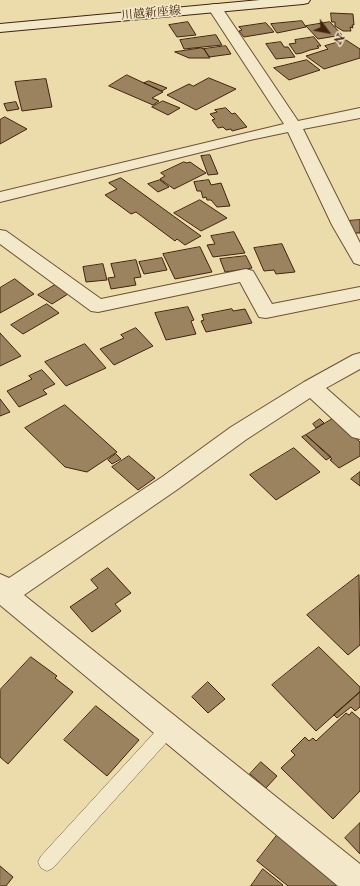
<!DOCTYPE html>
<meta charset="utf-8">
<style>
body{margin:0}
#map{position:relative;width:360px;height:886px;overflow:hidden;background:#ecdcac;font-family:"IM FELL Double Pica",serif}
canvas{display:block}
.north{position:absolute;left:308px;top:12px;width:40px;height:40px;-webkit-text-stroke:3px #f3e8c9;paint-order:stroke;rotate:122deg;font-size:11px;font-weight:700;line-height:16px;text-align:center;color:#43230d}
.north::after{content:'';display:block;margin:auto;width:14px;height:18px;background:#43230d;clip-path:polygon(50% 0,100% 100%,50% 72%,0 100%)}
</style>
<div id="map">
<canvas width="360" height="886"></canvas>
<div class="north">N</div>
</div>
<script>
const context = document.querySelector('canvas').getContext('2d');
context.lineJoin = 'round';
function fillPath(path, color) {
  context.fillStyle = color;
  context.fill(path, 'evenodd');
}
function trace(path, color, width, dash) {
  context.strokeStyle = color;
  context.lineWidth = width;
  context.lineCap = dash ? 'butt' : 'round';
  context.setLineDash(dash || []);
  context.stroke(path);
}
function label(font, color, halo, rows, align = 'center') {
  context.font = font + ' "IM FELL Double Pica","Noto Serif JP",serif';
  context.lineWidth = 3;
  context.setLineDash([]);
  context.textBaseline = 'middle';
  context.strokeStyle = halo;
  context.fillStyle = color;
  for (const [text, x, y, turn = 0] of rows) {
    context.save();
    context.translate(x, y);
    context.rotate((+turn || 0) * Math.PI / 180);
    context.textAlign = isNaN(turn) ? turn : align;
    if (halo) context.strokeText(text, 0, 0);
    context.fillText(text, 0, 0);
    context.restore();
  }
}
const building = new Path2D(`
 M331,13L353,14L354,25H352L353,28L350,27L351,31H343L335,26V22H332Z
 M302,21L306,27L277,33L271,24Z
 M188,22L196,35L177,37L169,25Z
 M330,22L342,35L318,39L306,26Z
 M266,23L274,32L244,37L239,31L242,30L239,27Z
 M216,35L222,45L184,49L180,40Z
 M314,37L321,46H317L319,48L310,50L302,53L296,54L289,44L296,43L295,40Z
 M346,40L360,49V58L324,69L306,56L328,49L325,46Z
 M281,42L284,47H288L295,57L276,59L266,44Z
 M226,46L231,54L209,57L204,49Z
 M201,48L204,49L210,58H189L175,52Z
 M307,60L320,70L289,80L274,68Z
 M127,75L163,92L152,98L159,101L153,105L109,86Z
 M209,78L236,89L196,110L167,95L189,84L193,86Z
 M46,79L52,107L22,111L15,82Z
 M149,81L167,88L162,91L144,83Z
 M163,101L180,108L168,115L152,107Z
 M16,102L19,109L7,111L4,104Z
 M226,108L232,114L235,113L247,127L232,131L231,129L226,130L223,127L218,128L212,120L215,119L210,114L217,112L215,110Z
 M5,117L27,129L0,144V120Z
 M210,155L218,174L208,175L201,156Z
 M184,162L187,163L190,162L206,173L174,189L160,179L165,176L161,173Z
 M121,178L201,236L185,245L177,239L175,241L136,212L131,214L105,195L117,189L109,183Z
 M160,180L169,187L158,192L148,184Z
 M209,180L211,185L221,183L230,206L217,207L211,200H207L206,197L203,198L201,191H197L194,182Z
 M200,200L227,218L201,231L174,213Z
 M360,220V233H352L347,221Z
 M234,232L245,253L213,257L207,245L215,244L211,236Z
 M282,244L295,272L276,274L274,270L264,271L254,248Z
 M200,247L212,272L175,279L163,254Z
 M246,256L252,268L225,272L220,259Z
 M162,258L167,270L144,274L139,262Z
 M136,260L141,277L134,278L136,285L111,289L108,278L115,277L111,264Z
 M103,264L107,280L86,282L83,267Z
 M15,279L34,294L0,313V288Z
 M55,285L68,294L52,304L38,295Z
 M47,304L59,313L23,334L11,325Z
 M188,307L194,320L191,321L196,334L166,340L155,313Z
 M232,309L233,311L245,309L252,323L206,332L201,321L204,320L202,315Z
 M136,328L153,346L114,365L100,349L124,338L121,335Z
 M0,333L21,356L0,366Z
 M85,344L106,368L66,386L45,362Z
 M42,370L55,384L43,390L47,394L19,407L7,391L32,379L29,376Z
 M0,399L10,412L0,416Z
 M65,405L117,452L87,472L65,467L25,428Z
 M334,418L360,442V456L339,468L330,460L332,459L306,435Z
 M320,419L324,423L316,428L313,424Z
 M306,435L331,457L326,460L302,437Z
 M294,448L320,472L276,500L250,475Z
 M116,454L121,459L112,464L108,460Z
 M129,456L155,478L138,490L112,467Z
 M360,472V486L351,479Z
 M108,568L131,593L115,604L121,611L92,632L70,607L98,588L91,580Z
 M359,575L360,645L348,655L307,615Z
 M319,647L360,687V692L316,731L272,685Z
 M31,657L57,676L55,678L73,692L8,764L0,757V690Z
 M208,682L225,699L208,713L192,697Z
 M360,692V707L355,711L351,707L337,718L334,715Z
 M96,706L139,740L107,776L64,740Z
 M352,712L360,719V791L333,819L281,768L295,755L291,751L305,737L309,741L313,738L316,741L346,713L349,715Z
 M261,762L277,776L266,788L250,774Z
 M360,823V854L345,838Z
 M278,834L341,886H288L257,861Z
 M0,866L13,877L6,886H0Z
 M263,869L283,885L282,886H251Z`);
const service = new Path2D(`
 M170,719L176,722L178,727L176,732L53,868L47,871L41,868L38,862L41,856L164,722Z`);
const minor = new Path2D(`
 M215,4L220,5L298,121L360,108V118L303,129L360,243V265L354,263L332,225L288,132L250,140L0,202V192L284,124L208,8L210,5Z
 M0,230L6,231L101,299L246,269L253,271L272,304L360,287V299L266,318L259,317L240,282L98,312L91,311L0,244Z
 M360,353V369L326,388L360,418V439L352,437L310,398L247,439L178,489L24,595L360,864V886H338L0,605V574L9,578L162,477L231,427L304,382L353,355Z`);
const secondary = new Path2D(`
 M260,0H310L308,3L303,4L0,32V24Z`);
const farStreetnames = [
 ["川越新座線",151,14,-5]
];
fillPath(building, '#9b8360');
trace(building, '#43230d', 1);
trace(service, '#6d5135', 1);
trace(minor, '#6d5135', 2);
trace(secondary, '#43230d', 2);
fillPath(service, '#f3e8c9');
fillPath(minor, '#f3e8c9');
fillPath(secondary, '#f3e8c9');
label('12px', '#43230d', '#f3e8c9', farStreetnames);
</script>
